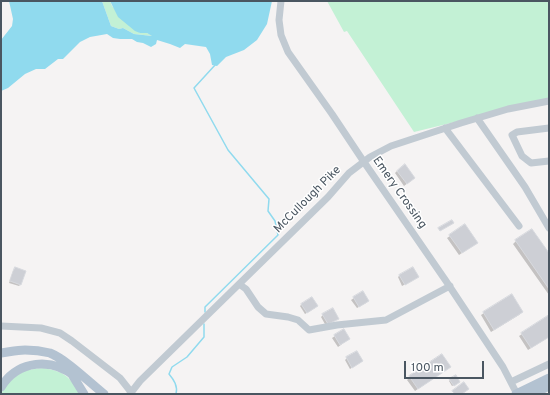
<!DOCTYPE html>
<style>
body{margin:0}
#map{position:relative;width:550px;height:395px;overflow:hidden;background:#f5f3f3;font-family:Overpass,sans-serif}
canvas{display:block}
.frame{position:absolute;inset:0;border:2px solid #4a5661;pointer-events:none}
.scale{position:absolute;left:404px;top:361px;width:80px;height:18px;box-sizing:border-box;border:2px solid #4a5661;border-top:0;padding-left:5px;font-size:12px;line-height:14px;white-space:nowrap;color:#4a5661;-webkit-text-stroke:3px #fff;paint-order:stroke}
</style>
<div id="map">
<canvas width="550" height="395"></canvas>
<div class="frame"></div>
<div class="scale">100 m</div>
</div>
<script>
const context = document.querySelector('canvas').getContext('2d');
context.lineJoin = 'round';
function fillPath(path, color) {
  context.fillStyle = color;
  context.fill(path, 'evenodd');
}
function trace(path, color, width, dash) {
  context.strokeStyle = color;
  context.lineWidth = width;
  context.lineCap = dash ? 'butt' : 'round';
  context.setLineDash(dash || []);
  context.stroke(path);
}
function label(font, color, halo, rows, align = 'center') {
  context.font = font + ' Overpass,sans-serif';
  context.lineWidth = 3;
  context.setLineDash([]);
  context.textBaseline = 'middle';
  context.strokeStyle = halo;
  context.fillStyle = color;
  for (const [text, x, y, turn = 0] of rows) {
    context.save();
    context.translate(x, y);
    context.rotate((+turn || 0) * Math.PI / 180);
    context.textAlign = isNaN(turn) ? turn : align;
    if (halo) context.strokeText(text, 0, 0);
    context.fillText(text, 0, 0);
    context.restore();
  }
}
const green = new Path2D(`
 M102,1H110L112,6L140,33H147L153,36L134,34L123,28L119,29L111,26Z
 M327,1H549V99L414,132L347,31L344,32Z
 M43,368C66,372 68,376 81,394H1C6,384 16,374 27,370C32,369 38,369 43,368Z`);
const water = new Path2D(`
 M9,1H102L111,26L119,29L123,28L134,34L152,36L147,33H140L135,31L118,17L110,1H272L267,24L257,40L244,50L226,57L217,66L212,65L210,54L206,47L185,44L180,48L170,44L157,40L156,44L151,47L143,43L137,42L132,39H120L113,38L107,34L90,37L80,42L63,59H58L45,69H36L25,74L8,88L1,91V40L12,26L13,19Z`);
const shadow = new Path2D(`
 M397,171L412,180L404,186L395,173Z
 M450,236L474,245L459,255L447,238Z
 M516,241L549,255V295L513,244Z
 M15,269L21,284L19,286L9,283L13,271Z
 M400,275L415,279L402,286L398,277Z
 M363,292L366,303L357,308L351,300Z
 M302,304L315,308L305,314L300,306Z
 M522,312L519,315L491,332L481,315L484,313Z
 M323,315L335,320L326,326L321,317Z
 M549,317V337L528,350L519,336L522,334Z
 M344,330L349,339L338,347L332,338Z
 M347,358L362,361L350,369L345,360Z
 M446,370L415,391L407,380L410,377Z
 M450,380L458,383L452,386L449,381Z`);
const stream = new Path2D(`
 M205,312V307L278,235L275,221L268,211L269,199L228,150L194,88L216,64
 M176,394C178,386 174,380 169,374L172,367L187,357L204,337V324`);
const building = new Path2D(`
 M405,164L415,178L407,184L397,171Z
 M452,220L454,223L440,231L438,228Z
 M465,224L478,243L462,253L449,235Z
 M532,229L549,253V289L515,240Z
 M15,267L26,271L21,285L10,281Z
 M413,267L419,277L405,285L399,275Z
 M363,291L369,301L359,307L353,297Z
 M512,294L523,312L494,330L483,312Z
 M312,297L318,306L307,313L301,304Z
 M333,308L339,319L328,324L322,314Z
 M549,315V337L531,348L521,333Z
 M344,329L350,339L340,345L334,335Z
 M357,351L363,361L352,368L346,357Z
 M442,354L451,367L418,389L409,376Z
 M456,375L460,382L454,386L449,379Z
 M464,382L469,389L462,394H455L452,391Z`);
const minor = new Path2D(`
 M281,1L279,20L281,35L288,52L332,114L364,162L446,281L503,367L517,394
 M477,118L525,187L549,228
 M445,128L519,226
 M549,128L517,132L512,135L522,156L531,163L549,161
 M239,284L246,289L258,307L266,314L288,317L298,320L309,330L337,325L386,320L450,286
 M1,326L41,328L60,333L72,341L120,378L131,392
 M511,382L549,364
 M130,394L140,381L328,197L349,173L370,157L391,146L461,123L508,109L549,101`);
const major = new Path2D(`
 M1,353C9,352 17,350 25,350C34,350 42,351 50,353C67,360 89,382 104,394
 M71,373L84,394
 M1,387C18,360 52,357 76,377
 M516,394L549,378
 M533,394L549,386`);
const streetNames = [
 ["Emery Crossing",399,193,55],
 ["McCullough Pike",308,200,-45]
];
fillPath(green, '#c3f1d5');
fillPath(water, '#90daee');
fillPath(shadow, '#0003');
trace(stream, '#90daee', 1.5);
fillPath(building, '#cdcfd5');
trace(building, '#d7d9de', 1);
trace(minor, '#c1cad2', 7);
trace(major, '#b3c2d1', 9);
label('12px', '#4a5661', '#fff', streetNames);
</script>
